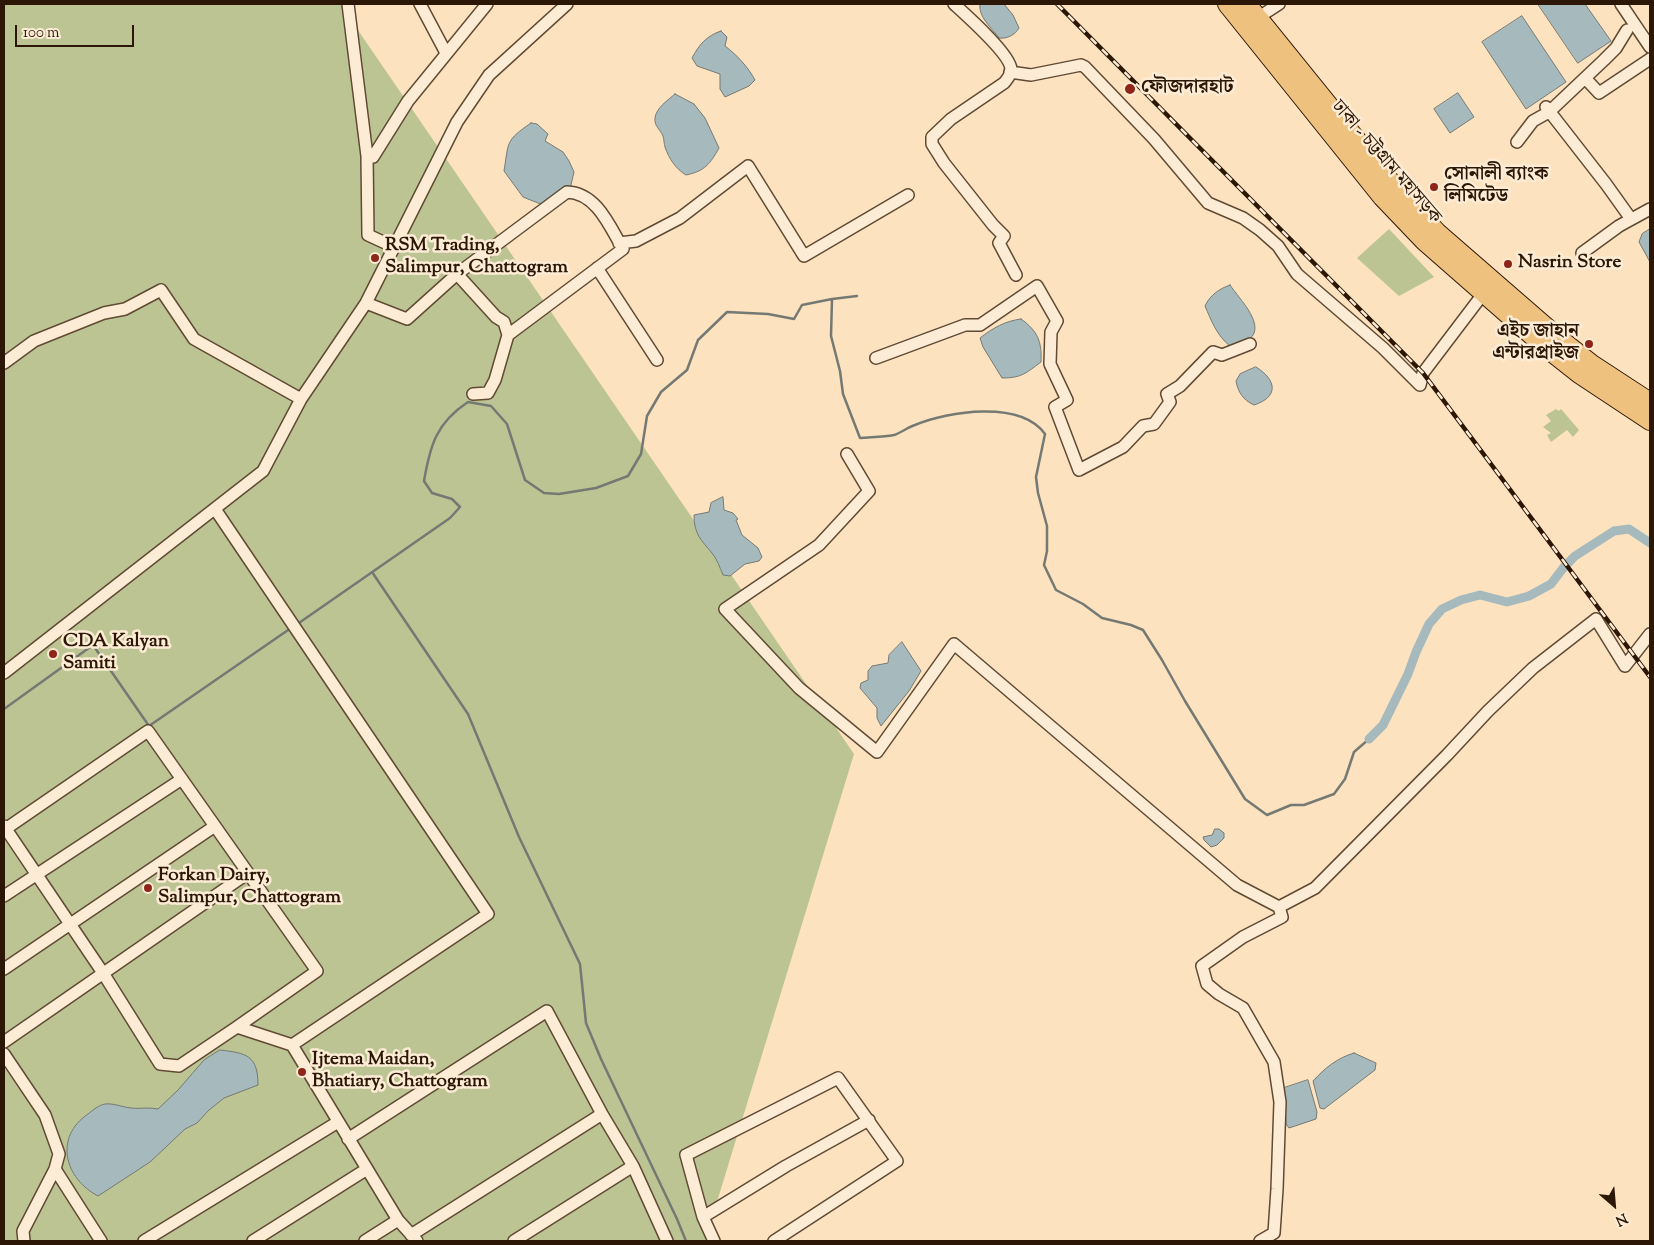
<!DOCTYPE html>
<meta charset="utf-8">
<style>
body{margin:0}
#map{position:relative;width:1654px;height:1245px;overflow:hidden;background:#fce2be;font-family:"Sorts Mill Goudy",serif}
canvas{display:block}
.frame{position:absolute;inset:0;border:5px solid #2c1706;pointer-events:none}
.north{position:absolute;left:1589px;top:1180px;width:50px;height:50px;-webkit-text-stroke:4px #fdecd5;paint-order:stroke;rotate:153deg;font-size:14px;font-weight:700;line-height:20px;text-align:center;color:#2c1706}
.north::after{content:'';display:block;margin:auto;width:18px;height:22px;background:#2c1706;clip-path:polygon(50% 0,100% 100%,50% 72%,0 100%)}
.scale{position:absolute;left:15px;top:25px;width:119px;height:22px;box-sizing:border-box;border:2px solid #2c1706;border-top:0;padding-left:6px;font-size:15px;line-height:18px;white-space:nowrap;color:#2c1706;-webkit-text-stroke:4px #fdecd5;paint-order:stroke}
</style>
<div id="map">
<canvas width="1654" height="1245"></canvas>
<div class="frame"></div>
<div class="north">N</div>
<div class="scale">100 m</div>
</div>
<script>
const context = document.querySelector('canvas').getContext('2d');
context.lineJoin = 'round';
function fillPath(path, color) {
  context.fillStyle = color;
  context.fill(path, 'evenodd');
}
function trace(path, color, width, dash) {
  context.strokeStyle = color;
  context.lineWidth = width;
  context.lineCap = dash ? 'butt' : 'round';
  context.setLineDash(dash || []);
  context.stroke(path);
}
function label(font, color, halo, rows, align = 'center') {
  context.font = font + ' "Sorts Mill Goudy","Noto Serif Bengali",serif';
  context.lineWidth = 5;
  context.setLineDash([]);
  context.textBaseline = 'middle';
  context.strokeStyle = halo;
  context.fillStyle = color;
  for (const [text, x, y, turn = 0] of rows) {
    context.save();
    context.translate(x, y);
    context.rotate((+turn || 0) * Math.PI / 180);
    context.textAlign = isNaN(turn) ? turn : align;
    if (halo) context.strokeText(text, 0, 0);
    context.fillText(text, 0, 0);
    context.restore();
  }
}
const green = new Path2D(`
 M4,4H340L854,754L705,1241H4Z
 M1389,229L1434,277L1399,296L1357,258Z
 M1556,409L1559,411L1561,409L1579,430L1573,437L1567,430L1551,442L1547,435L1551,433L1543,427L1551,421L1546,415Z`);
const water = new Path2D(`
 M980,4H1004L1013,15L1019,28C1015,35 1007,39 999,38C992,28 978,17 980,4Z
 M1538,4H1585L1611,41L1578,63Z
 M1522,16L1566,82L1526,109L1482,42Z
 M721,31L727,37L725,46C737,55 748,67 755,80L749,86L725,97L720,89V74L697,66L692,58C699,45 706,36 721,31Z
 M1458,93L1474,117L1450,133L1434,109Z
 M675,94L694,104L705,118L719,148C710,164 705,171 686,175C676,169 669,159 665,147C664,144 664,139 663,136C660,129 654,126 655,118C656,108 668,100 675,94Z
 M531,123L537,124L548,134L545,141L563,152L569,161L574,172L570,189L543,205L523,197L504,171C509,141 505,141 531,123Z
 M1650,229V262L1639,242L1642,234Z
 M1230,285C1239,299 1271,329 1245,342C1241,344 1235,345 1230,346C1217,336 1211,320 1205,306C1210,295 1219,289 1230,285Z
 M1021,319C1038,331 1042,342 1041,362C1026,373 1022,378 1002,378L983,347L980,338C993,328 1005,321 1021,319Z
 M1256,367C1277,380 1279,397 1254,405C1243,400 1238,392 1236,381L1240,374Z
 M723,497L724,510L733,513L738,519L736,520L742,535L758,548L762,557L759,561L745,564L730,576L723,575C720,568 717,559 712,553C701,540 694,534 694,515L709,512L711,503Z
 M902,642L921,671L909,691L881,726L877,718V708L860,688L861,683L868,680V671L872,666L888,663L889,655Z
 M1215,829H1219L1224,833V838L1217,845L1211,847L1204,840L1203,837L1212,835Z
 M220,1050C246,1053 258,1055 258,1085L224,1098L209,1110L197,1123L185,1129L150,1162L98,1196C64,1178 54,1137 88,1114C93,1110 99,1105 105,1104C113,1103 122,1107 131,1108C141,1109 146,1107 158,1109L178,1090L204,1060Z
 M1354,1053L1376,1063L1375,1070L1324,1109L1320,1108L1313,1081C1325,1068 1337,1058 1354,1053Z
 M1308,1080L1317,1112L1316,1119L1289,1128L1286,1124L1284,1088Z`);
const stream = new Path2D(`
 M832,299L831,336L840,371L843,394L860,438C871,437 883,437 894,435C901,433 908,427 915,425C948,411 1021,400 1045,434L1036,477L1038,493L1047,526V551L1044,565L1056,590L1083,604L1102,618L1131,625L1143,630L1162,660L1185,701L1245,799L1267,815L1291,805H1304L1334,794L1345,779L1354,752L1369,739
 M372,572L468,714L519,837L580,964L586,1023L601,1059L677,1219L686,1241
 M296,625L450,518L460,507L452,499L432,493L424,481C430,446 436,423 468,402L491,406L507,424L525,480L544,493L559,494L596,488L628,476L641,454L647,416L661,392L687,370L698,340L727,312L768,314L794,319L802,305L832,299L857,296
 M4,709L93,645L149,726L291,628`);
const canal = new Path2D(`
 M1369,739L1383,725L1408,674L1416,652L1429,624L1442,609L1461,600L1480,595L1507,602L1529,596L1551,584L1564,567L1575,556L1614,531L1629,529L1650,543`);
const minor = new Path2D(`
 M348,4L367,156
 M420,4L446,53
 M954,4C966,15 1010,54 1011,69C1011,76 1007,79 1004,83L951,119L932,137V144L944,163L993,225L1004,236L999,243L1016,275
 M1621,4L1650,47
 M1259,17L1279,4
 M1010,72L1031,75L1081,65L1085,67L1154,139L1208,203L1243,218L1260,230L1278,246L1297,274L1383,348L1420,385L1423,373L1483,294
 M1585,78L1599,93L1650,59
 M1546,107L1606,184L1631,219
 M1517,142L1533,121L1549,112L1604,60L1616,48L1627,30
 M619,243L636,241L680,218L748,166L804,256L908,195
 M394,247L368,235L367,156L373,157L408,101L487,4
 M1582,253L1619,226L1650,209
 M597,268L657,360
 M457,274L496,317L504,322L508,335L495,380L488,393L473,394
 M366,303L407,319L457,274L567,192C597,193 610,227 623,249L508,335
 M876,358L965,325H980L1037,286L1057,321L1051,332L1050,364L1067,400L1055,407L1079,470L1123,447L1143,426L1154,424L1170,402L1167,394L1180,386L1213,352L1222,355L1250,344
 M4,363L34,341L104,313L125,309L161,290L194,339L301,399
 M847,454L869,491L819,545L725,609L799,688L877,752L954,644L1237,885L1279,907
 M215,509L488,914L292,1045
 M4,673L263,471L301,399L366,303L457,122L489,75L567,4
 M4,826L103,973L160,1064L179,1066L237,1027L292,1045L398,1220L365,1241
 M4,830L148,731L317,971L237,1027
 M4,896L182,779
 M4,969L215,826
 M4,1042L248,873
 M4,1054L45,1115L59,1154L55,1169L23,1231L24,1241
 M348,1139L547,1011L602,1114L633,1166L667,1241
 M55,1169L101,1241
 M703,1217L786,1166L869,1120
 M398,1220L417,1241
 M411,1235L602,1114
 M144,1241L338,1122
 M253,1241L367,1169
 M514,1241L633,1166
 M714,1241L703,1217L686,1155L838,1078L897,1161L774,1241
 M1260,1241L1274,1233L1277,1189L1280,1102L1274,1062L1243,1008L1219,994L1207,984L1202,966L1243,937L1282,917L1279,907L1315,888L1447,755L1488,711L1533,668L1596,619L1625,666L1650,634`);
const highway = new Path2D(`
 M1227,4L1382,197L1425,242L1546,348L1579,374L1650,421
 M1247,4L1395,187L1437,232L1559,338L1592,364L1650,402`);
const rail = new Path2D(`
 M1057,4L1423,373L1650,677`);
const markers = [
 [1130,89,6,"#8f2418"],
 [1434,187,5,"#8f2418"],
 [375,258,5,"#8f2418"],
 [1508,264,5,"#8f2418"],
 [1589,344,5,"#8f2418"],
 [53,654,5,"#8f2418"],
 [148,888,5,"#8f2418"],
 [302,1072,5,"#8f2418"]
];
const poiNames = [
 ["ফৌজদারহাট",1141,89],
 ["সোনালী ব্যাংক",1444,176],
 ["লিমিটেড",1444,198],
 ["RSM Trading,",385,247],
 ["Salimpur, Chattogram",385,269],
 ["Nasrin Store",1518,264],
 ["এইচ জাহান",1579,333,"right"],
 ["এন্টারপ্রাইজ",1579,355,"right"],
 ["CDA Kalyan",63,643],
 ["Samiti",63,665],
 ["Forkan Dairy,",158,877],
 ["Salimpur, Chattogram",158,899],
 ["Ijtema Maidan,",312,1061],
 ["Bhatiary, Chattogram",312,1083]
];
const streetNames = [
 ["ঢাকা - চট্টগ্রাম মহাসড়ক",1385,163,49]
];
fillPath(green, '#bdc493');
fillPath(water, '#a6babd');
trace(water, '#757974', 1);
trace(stream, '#757974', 2.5);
trace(canal, '#a6babd', 9);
trace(minor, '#604a34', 14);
trace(highway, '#2c1706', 20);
trace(minor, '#fdecd5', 11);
trace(highway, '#eec17f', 18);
trace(rail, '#2c1706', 4.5);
trace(rail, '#fdecd5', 2.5, [8]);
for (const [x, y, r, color] of markers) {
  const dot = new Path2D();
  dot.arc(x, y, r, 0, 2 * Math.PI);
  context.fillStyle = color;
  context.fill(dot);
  trace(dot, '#fdecd5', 2);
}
label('bold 19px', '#2c1706', '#fdecd5', poiNames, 'left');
label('19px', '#2c1706', '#fdecd5', streetNames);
</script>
